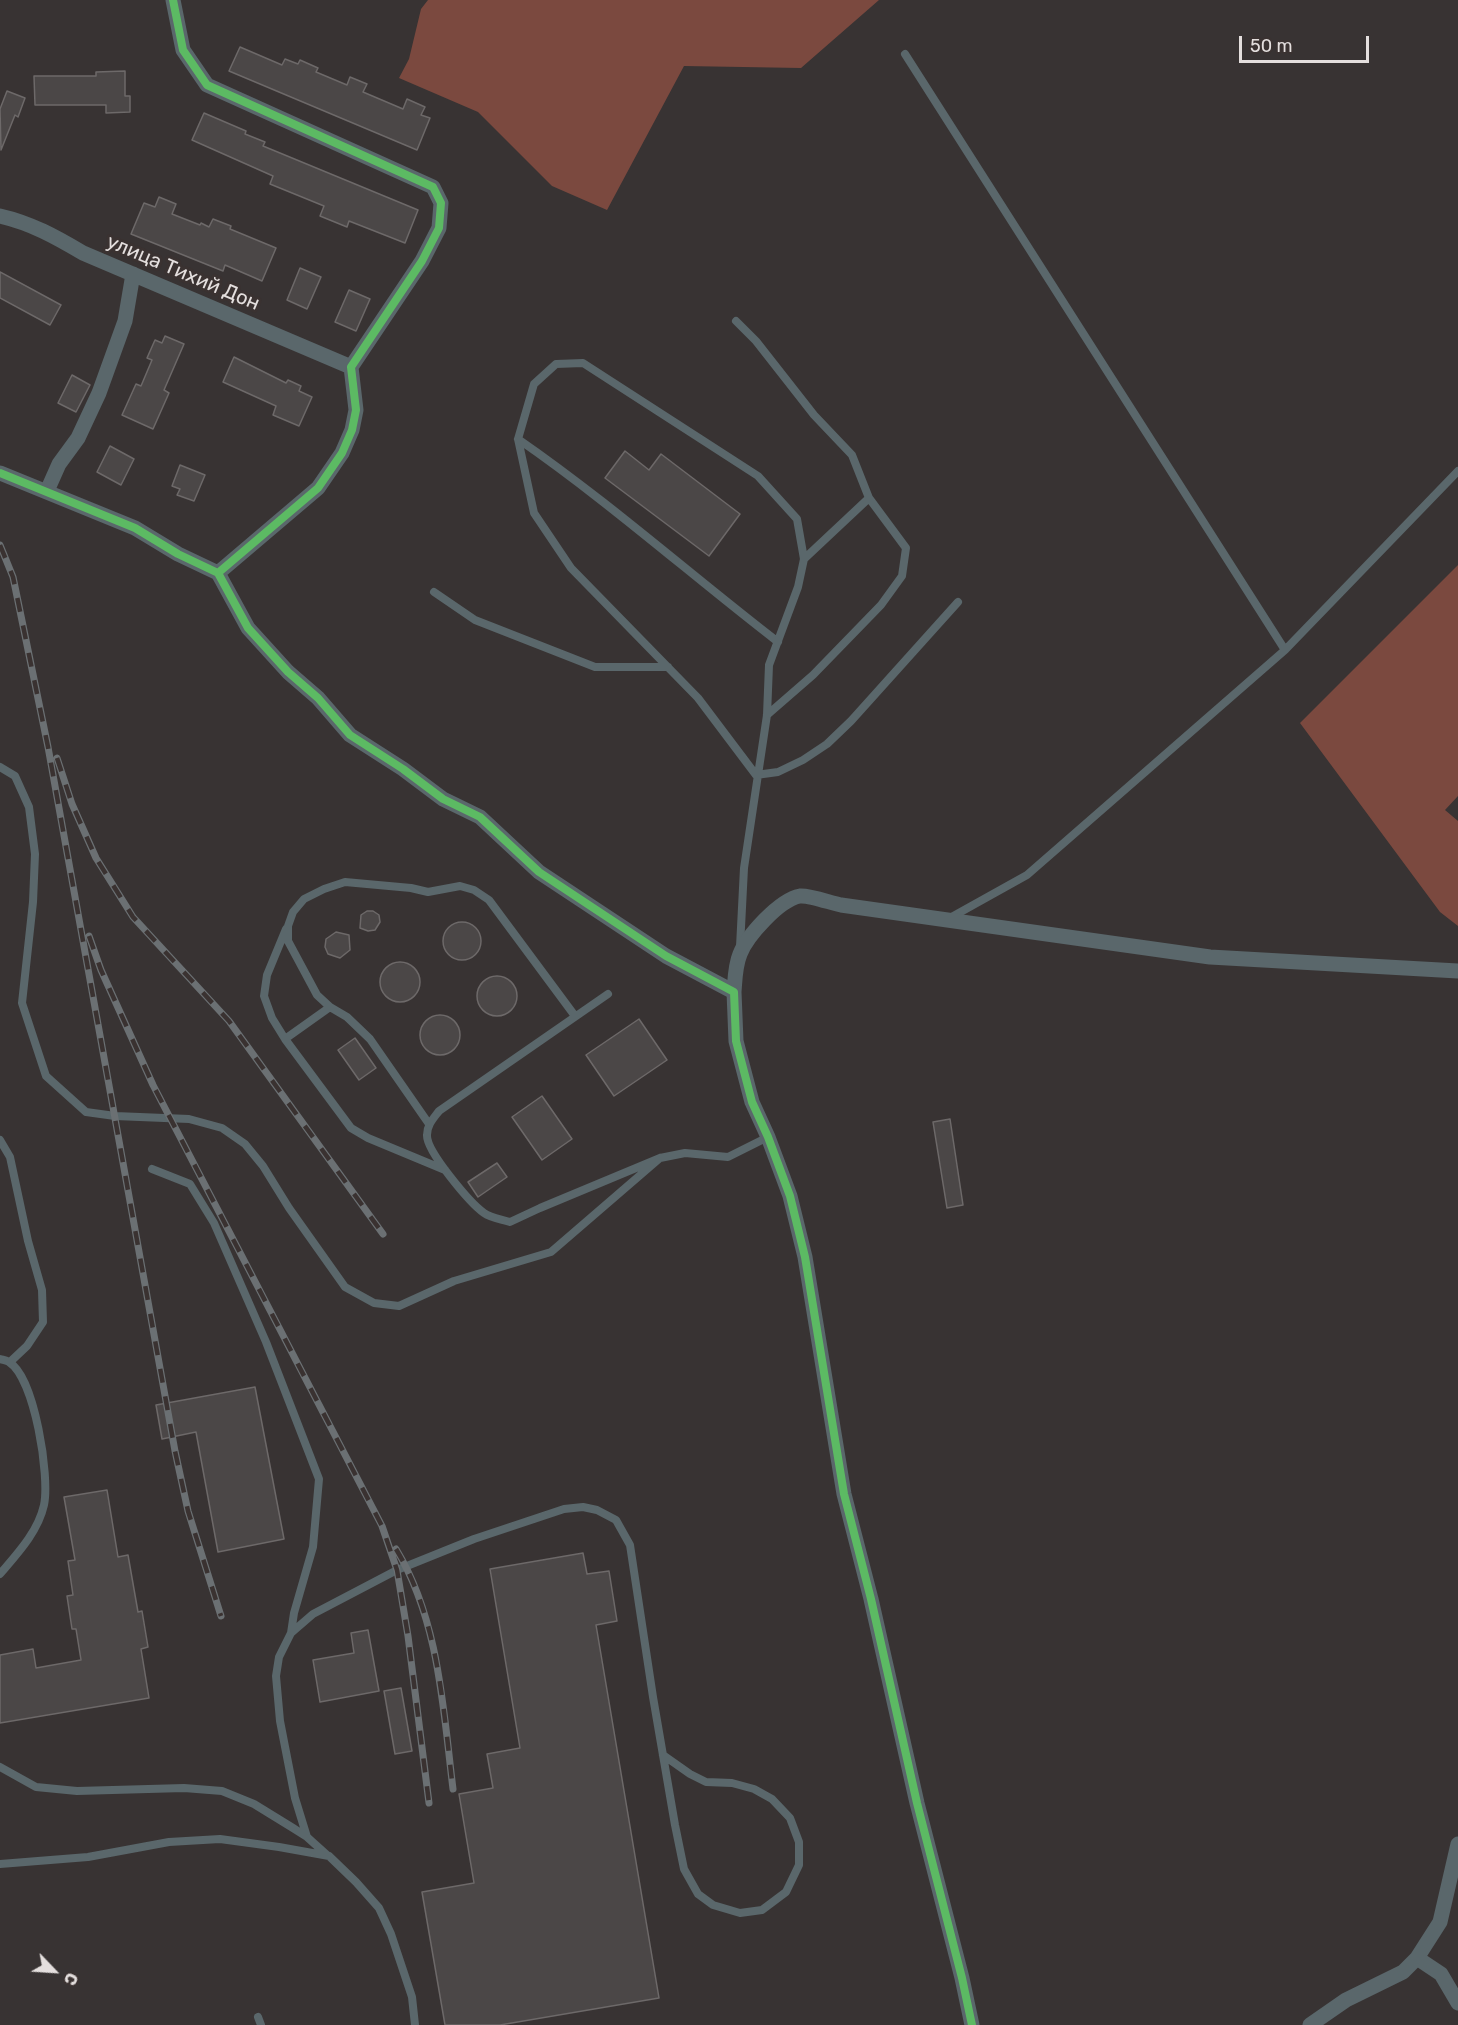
<!DOCTYPE html>
<meta charset="utf-8">
<style>
body{margin:0}
#map{position:relative;width:1458px;height:2025px;overflow:hidden;background:#383333;font-family:Rubik,sans-serif}
canvas{display:block}
.north{position:absolute;left:24px;top:1941px;width:60px;height:60px;-webkit-text-stroke:4px #3a3231;paint-order:stroke;rotate:115deg;font-size:16px;font-weight:700;line-height:24px;text-align:center;color:#e4dfde}
.north::after{content:'';display:block;margin:auto;width:21px;height:27px;background:#e4dfde;clip-path:polygon(50% 0,100% 100%,50% 72%,0 100%)}
.scale{position:absolute;left:1239px;top:36px;width:130px;height:27px;box-sizing:border-box;border:3px solid #e4dfde;border-top:0;padding-left:8px;font-size:18px;line-height:21px;white-space:nowrap;color:#e4dfde;-webkit-text-stroke:4px #3a3231;paint-order:stroke}
</style>
<div id="map">
<canvas width="1458" height="2025"></canvas>
<div class="north">С</div>
<div class="scale">50 m</div>
</div>
<script>
const context = document.querySelector('canvas').getContext('2d');
context.lineJoin = 'round';
function fillPath(path, color) {
  context.fillStyle = color;
  context.fill(path, 'evenodd');
}
function trace(path, color, width, dash) {
  context.strokeStyle = color;
  context.lineWidth = width;
  context.lineCap = dash ? 'butt' : 'round';
  context.setLineDash(dash || []);
  context.stroke(path);
}
function label(font, color, halo, rows, align = 'center') {
  context.font = font + ' Rubik,sans-serif';
  context.lineWidth = 6;
  context.setLineDash([]);
  context.textBaseline = 'middle';
  context.strokeStyle = halo;
  context.fillStyle = color;
  for (const [text, x, y, turn = 0] of rows) {
    context.save();
    context.translate(x, y);
    context.rotate((+turn || 0) * Math.PI / 180);
    context.textAlign = isNaN(turn) ? turn : align;
    if (halo) context.strokeText(text, 0, 0);
    context.fillText(text, 0, 0);
    context.restore();
  }
}
const green = new Path2D(`
 M428,0H879L801,68L684,66L607,210L552,186L478,112L399,78L409,59L421,9Z
 M1458,565V796L1445,810L1458,821V926L1440,912L1300,723Z`);
const building = new Path2D(`
 M240,47L282,65L285,59L298,64L300,60L318,68L316,72L347,85L350,77L367,84L363,92L403,109L407,99L425,107L421,115L430,118L417,150L229,71Z
 M125,71V96H130V112L106,113V105H35L34,76H96V72Z
 M7,91L25,98L18,117L15,115L1,150L0,109Z
 M204,113L246,131L245,134L265,142L263,146L418,210L405,243L349,221L347,227L320,216L324,206L270,184L273,176L192,140Z
 M159,197L176,204L172,214L200,225L201,223L209,227L213,219L231,226L230,229L276,248L262,281L225,265L223,271L131,234L144,203L155,207Z
 M300,268L321,277L307,309L287,300Z
 M0,272L61,305L50,325L0,298Z
 M349,290L370,299L356,331L335,322Z
 M165,336L184,344L164,390L169,393L153,429L122,415L136,384L141,386L152,360L147,358L155,340L162,343Z
 M234,357L286,383L288,380L301,386L299,391L312,397L299,426L273,415L276,406L223,382Z
 M72,375L90,385L76,412L58,403Z
 M110,446L134,459L121,485L97,472Z
 M625,451L649,470L661,454L740,514L709,556L605,478Z
 M180,465L205,475L194,501L177,495L180,489L172,486Z
 M367,911H373L379,915L380,922L375,930L368,931L360,928L361,915Z
 M443 941a19 19 0 1 1 38 0a19 19 0 1 1-38 0Z
 M336,932L349,935L350,950L340,958L328,954L325,947L326,939Z
 M380 982a20 20 0 1 1 40 0a20 20 0 1 1-40 0Z
 M477 996a20 20 0 1 1 40 0a20 20 0 1 1-40 0Z
 M420 1035a20 20 0 1 1 40 0a20 20 0 1 1-40 0Z
 M639,1019L667,1060L614,1096L586,1055Z
 M355,1038L376,1068L359,1080L338,1050Z
 M542,1096L572,1139L542,1160L512,1117Z
 M950,1119L963,1205L947,1208L933,1122Z
 M497,1163L507,1177L478,1197L468,1182Z
 M255,1387L284,1539L218,1552L196,1432L162,1439L156,1405Z
 M107,1490L118,1557L128,1555L138,1612L142,1611L148,1647L141,1649L149,1698L0,1723V1655L33,1649L36,1668L81,1660L76,1629H72L67,1596L73,1595L68,1561L75,1560L64,1497Z
 M583,1553L587,1574L609,1571L617,1621L596,1625L659,1998L500,2025H445L422,1892L474,1883L459,1794L493,1788L487,1754L520,1748L490,1569Z
 M368,1630L379,1691L320,1702L313,1660L354,1653L351,1633Z
 M401,1688L412,1751L395,1754L384,1691Z`);
const service = new Path2D(`
 M905,54L1285,650
 M736,321L756,341L814,415L852,455L869,498L906,548L902,576L881,605L813,675L767,715
 M518,439C609,502 691,575 778,642
 M804,559L869,498
 M434,592L475,620L595,667H668
 M0,767L15,776L29,807L35,854L33,902L22,1003L46,1076L86,1112L115,1116L189,1119L222,1128L245,1144L263,1166L289,1208L345,1287L374,1303L399,1306L454,1281L551,1252L660,1158
 M948,919L1027,875L1285,650L1458,471
 M286,929L267,975L264,996L272,1018L285,1039L351,1128L368,1138L445,1170
 M740,947L744,868L767,715L769,665L798,587L804,559L797,519L758,476L583,363L556,364L534,384L518,439L534,513L571,568L698,698L756,775L778,772L803,760L827,744L851,721L958,602
 M608,994L439,1111C433,1119 427,1125 427,1135C426,1151 470,1203 484,1213C491,1218 501,1219 510,1222L540,1208L660,1158L685,1153L728,1157L768,1137
 M285,1039L330,1007
 M429,1124L370,1039L347,1017L330,1007L317,995L288,941V926L293,912L304,899L324,889L345,882L411,888L428,892L460,886L474,890L489,900L575,1016
 M0,1140L10,1157L28,1241L42,1290L43,1322L27,1346L10,1362
 M152,1169L190,1184L214,1223L266,1342L319,1479L313,1547L294,1613L291,1633
 M0,1359C3,1360 6,1360 9,1362C35,1378 50,1477 44,1505C38,1532 17,1554 0,1574
 M0,1767L36,1787L77,1791L184,1788L222,1791L254,1804L293,1828L307,1837L327,1855
 M307,1837L295,1798L280,1721L276,1676L279,1657L291,1633L313,1614L397,1570L474,1539L564,1509L583,1507L597,1510L616,1520L630,1545L653,1697L675,1825L684,1869L698,1894L713,1905L740,1913L762,1910L786,1892L799,1865V1842L790,1818L772,1799L754,1789L732,1783L706,1782L690,1774L663,1755
 M0,1864L88,1857L169,1842L220,1839L279,1847L329,1856L356,1882L379,1908L391,1934L412,1997L415,2025
 M258,2017L261,2025`);
const minor = new Path2D(`
 M173,0L183,50L207,85L433,187L441,203L439,228L422,261L351,367L356,410L352,430L342,453L318,488L218,573
 M0,216C31,223 56,237 83,253L351,367
 M0,473L135,528L178,554L218,573L248,628L288,672L318,698L350,735L403,769L443,799L480,817L539,872L666,956L734,992L736,1041L752,1102L768,1137L790,1196L805,1257L844,1494L871,1599L917,1803L962,1978L972,2025
 M47,491L59,464L78,438L99,393L125,321L133,274
 M734,992C735,980 735,966 740,954C747,936 779,900 800,896C809,895 831,903 841,905L1210,957L1458,971
 M1417,1958L1441,1974L1458,2003
 M1310,2025L1346,2000L1403,1972L1417,1958L1440,1922L1458,1844`);
const rail = new Path2D(`
 M0,545L13,577L48,747L175,1451L188,1511L221,1616
 M57,758L72,804L96,858L133,917L229,1021L383,1234
 M89,936L101,970L153,1085L382,1526L397,1570L408,1636L429,1803
 M396,1549C439,1620 443,1708 453,1789`);
const cycleway = new Path2D(`
 M173,0L183,50L207,85L433,187L441,203L439,228L422,261L351,367L356,410L352,430L342,453L318,488L218,573
 M0,473L135,528L178,554L218,573L248,628L288,672L318,698L350,735L403,769L443,799L480,817L539,872L666,956L734,992L736,1041L752,1102L768,1137L790,1196L805,1257L844,1494L871,1599L917,1803L962,1978L972,2025`);
const streetNames = [
 ["улица Тихий Дон",183,273,23]
];
fillPath(green, '#7b493f');
fillPath(building, '#4b4747');
trace(building, '#6d6969', 1.5);
trace(service, '#5a676b', 8);
trace(minor, '#5a676b', 15);
trace(rail, '#6b7073', 7);
trace(rail, '#3a3231', 4.5, [14]);
trace(cycleway, '#5cba63', 8);
label('20px', '#e4dfde', '#3a3231', streetNames);
</script>
